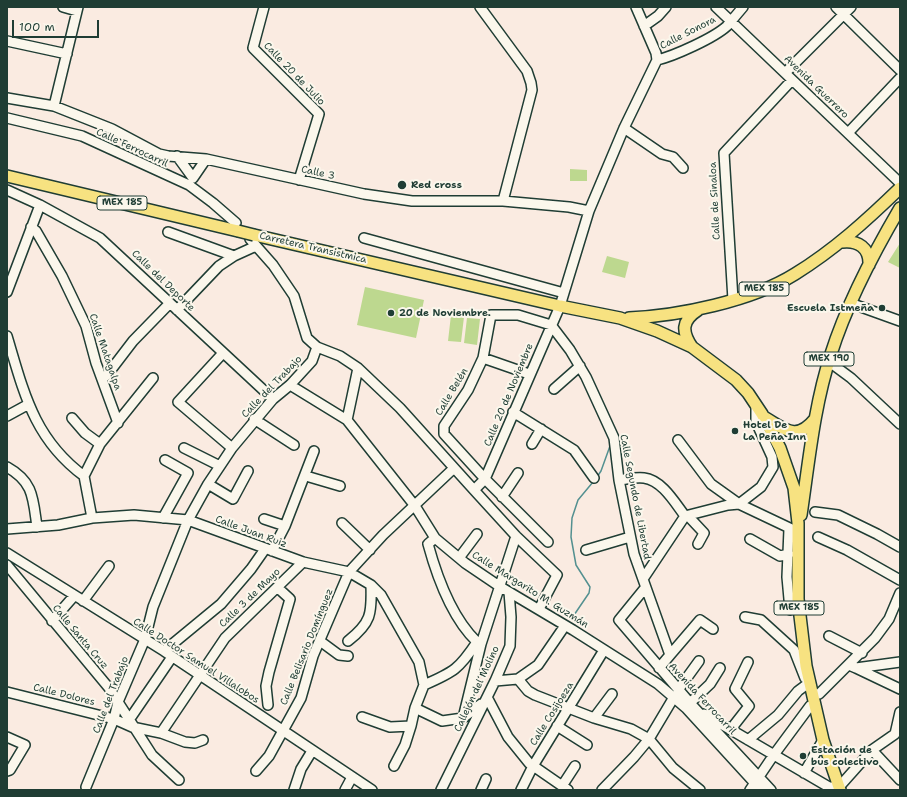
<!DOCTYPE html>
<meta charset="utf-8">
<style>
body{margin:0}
#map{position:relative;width:907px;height:797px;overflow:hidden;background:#faebe1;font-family:"Shantell Sans",sans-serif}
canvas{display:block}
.frame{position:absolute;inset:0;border:8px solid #1f3d34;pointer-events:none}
.scale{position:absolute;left:12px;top:20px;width:87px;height:18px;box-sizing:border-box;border:2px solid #1f3d34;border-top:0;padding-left:5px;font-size:12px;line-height:14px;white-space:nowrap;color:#1f3d34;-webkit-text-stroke:3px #fbf7ec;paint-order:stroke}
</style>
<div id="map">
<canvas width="907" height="797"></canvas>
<div class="frame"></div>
<div class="scale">100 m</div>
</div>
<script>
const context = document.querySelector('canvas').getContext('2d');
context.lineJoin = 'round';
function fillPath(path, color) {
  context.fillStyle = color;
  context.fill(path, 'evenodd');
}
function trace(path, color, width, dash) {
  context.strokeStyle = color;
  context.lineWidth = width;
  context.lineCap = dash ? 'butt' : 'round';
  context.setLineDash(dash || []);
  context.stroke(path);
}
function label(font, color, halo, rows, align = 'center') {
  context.font = font + ' "Shantell Sans",sans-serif';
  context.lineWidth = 4;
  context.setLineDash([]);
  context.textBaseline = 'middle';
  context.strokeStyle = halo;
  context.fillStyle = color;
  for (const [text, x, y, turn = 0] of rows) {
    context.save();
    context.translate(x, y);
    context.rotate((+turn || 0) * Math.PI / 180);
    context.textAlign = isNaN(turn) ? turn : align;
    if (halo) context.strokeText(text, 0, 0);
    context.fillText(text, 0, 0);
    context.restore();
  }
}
const green = new Path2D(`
 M570,169L587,170V181H570Z
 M900,243V268L888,262Z
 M607,256L629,262L625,278L602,272Z
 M365,287L424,300L416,338L357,325Z
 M451,315L464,317L461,342L448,341Z
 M467,318L480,319L477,345L464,343Z`);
const stream = new Path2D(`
 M597,477L601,471L610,446
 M572,618L589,593L590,587L576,565L571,537L572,518L578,500L593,482`);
const minor = new Path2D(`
 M63,7L77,11
 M264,7L253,48L319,114L299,180
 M480,7L527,71L531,83L532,90L503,201
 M636,7L656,53L657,60
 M716,7L900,183
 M836,7L900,70
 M644,26L658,16L666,7
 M7,41L67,54
 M657,60C674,56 714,38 727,26C732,20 738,13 743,7
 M785,73L851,7
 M7,98L54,106L112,129L159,154L168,156L206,159L364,194L412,201H503L569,207L589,211
 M54,106L78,7
 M7,118L82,136L189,185L213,203L236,223
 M624,128L662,154L673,157L683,168
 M848,133L900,78
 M177,156L193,178L206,159
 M7,190L40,205L100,238L273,399
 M31,227L36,231L62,276L86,326L96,363L118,423
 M168,232L234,256
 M364,238L564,293
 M250,239L273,265L294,296L307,338L317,347L340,356L358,368L400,408L474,490L516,536L557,575L539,609
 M7,292L40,205
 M733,300L724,153L792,80
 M850,303L900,321
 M177,310L219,266L234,256L256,246
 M7,336C24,393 34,439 84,476L92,518
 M223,353L178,402L232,448
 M483,358L529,374
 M828,361L851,378L900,424
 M102,379L107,375L133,341L170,303
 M290,385L347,420L415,506L435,538L465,563L499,586L573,630L658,684L686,708L761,790
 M554,389L580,366
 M513,412L574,450L594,478
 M7,416L29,404
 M72,418L85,433L100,444
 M254,419L294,445
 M347,420L358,368
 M678,440L711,484L739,504L798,532
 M532,444L541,429
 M184,448L220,466
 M7,467C34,482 33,499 37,527
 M84,476L100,444L153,378
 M306,476L340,486
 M619,480C627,479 636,477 644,478C662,480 675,503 685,516L689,517L704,533L698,544
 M208,484L233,499L248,471
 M474,490L485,479L560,306L589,211L624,128L657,60
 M502,497L518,473
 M815,512L838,515L877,534L900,547
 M163,518L188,473L165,460
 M264,519L285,526
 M342,523L370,550
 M7,529L58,525L92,518L134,515L188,520L303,562L349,572L371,585L381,595L419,662L424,685L415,708L442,721L463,718
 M789,529L787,577L790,610
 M818,537L847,550L900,580
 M435,538L428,544C437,577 452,618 477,642
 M750,539L780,556L789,554
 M548,542L485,479L444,434V426L468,390L483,358L491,315H518L551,325L570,350L586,377L614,438L619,480L634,554L670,655L659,668
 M586,550L630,537
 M272,551L285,526L314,451
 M7,553L164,651L372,790
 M459,558L477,534
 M7,565L109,688L152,755L179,780
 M643,579L685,516L728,505L739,504L761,487L773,467L772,457L756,422V405
 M645,588L619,620L690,703L771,790
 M83,601L109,566
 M745,617L761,620L794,650L805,678
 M52,621L74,596
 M829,636L862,653
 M320,641L339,655L348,656
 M348,641C371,623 372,614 371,585
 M481,644L463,718L481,704
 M164,651L221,604L251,569L265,549
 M670,655L700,620L713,629
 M849,665L856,668L900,662
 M856,668L900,689
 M518,679L528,691L535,695L594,718L631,729L649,739L673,768L700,790
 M495,681L518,679L538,665L562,630
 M424,685C454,672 459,669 477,642L481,644L516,536
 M678,690L699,661
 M7,692L114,719L132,727L161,733L185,742L195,743L203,740
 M819,694L875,638L889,619L900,593
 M487,697L508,737L529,763L568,790
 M690,703L710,684L720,668
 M268,705L266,686L269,672L290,599L278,588
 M704,714L822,783L829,787H839L872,750L895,734L900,712
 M362,717L390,727L411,726L415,708
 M594,718L612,694
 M129,720L172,657
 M557,726L587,745
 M731,729L749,706L735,689L748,662
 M161,733L225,638L303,562
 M7,737L25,745L10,770L7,771
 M748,740L778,715L798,691L810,682
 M872,750L900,780
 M394,766L405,745L411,726
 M256,771L269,756L301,698L313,656L349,572L383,535L453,469
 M804,773L823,740
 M562,786L575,766
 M86,787L114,719L118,702L145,639L153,607L188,520L208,484L232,448L273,399L290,385L312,361L317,347
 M294,790L301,769L312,751
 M345,790L352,777
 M441,790L495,681L510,646L511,617L509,592
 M481,790L486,779
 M521,790L533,766L604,650
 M602,790L634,757L649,739L674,697
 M750,790L773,756L810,706`);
const major = new Path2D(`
 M7,176L238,231
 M254,235L560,306L620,318L657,331L692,347L736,380L748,393L762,414L780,448L794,488L798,523V599L806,666L823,740L840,790
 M842,242C858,240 870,248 869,265
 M629,318C678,316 752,301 795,274C834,250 867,220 900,188
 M692,347C682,332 681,321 698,310
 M764,417C785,429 796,442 815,419
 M801,515C809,461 814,406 831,354C847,303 873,254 900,208`);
const majorBridge = new Path2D(`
 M238,231L254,235`);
const markers = [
 [402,185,5,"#1f3d34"],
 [882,308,4,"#1f3d34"],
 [391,313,4,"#1f3d34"],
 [735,431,4,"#1f3d34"],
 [803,756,4,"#1f3d34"]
];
const shields = [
 [122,203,50],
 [764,289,50],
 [829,359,50],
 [799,608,50]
];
const shieldNames = [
 ["MEX 185",122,203],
 ["MEX 185",764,289],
 ["MEX 190",829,359],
 ["MEX 185",799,608]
];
const streetNames = [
 ["Calle Sonora",688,33,-27],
 ["Calle 20 de Julio",294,74,46],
 ["Avenida Guerrero",816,87,44],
 ["Calle Ferrocarril",132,148,25],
 ["Calle 3",318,173,12],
 ["Calle de Sinaloa",715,201,-93],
 ["Carretera Transistmica",313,248,13],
 ["Calle del Deporte",163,281,44],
 ["Calle Matagalpa",105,352,71],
 ["Calle del Trabajo",272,387,-46],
 ["Calle Belén",452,392,-59],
 ["Calle 20 de Noviembre",509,395,-67],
 ["Calle Segundo de Libertad",635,497,79],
 ["Calle Juan Ruiz",251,532,20],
 ["Calle Margarito M. Guzmán",530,590,32],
 ["Calle 3 de Mayo",250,598,-44],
 ["Calle Santa Cruz",80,637,50],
 ["Calle Belisario Domínguez",307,647,-68],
 ["Calle Doctor Samuel Villalobos",196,661,33],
 ["Callejón del Molino",477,689,-65],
 ["Calle Dolores",64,695,14],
 ["Calle del Trabajo",111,695,-69],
 ["Avenida Ferrocarril",702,699,47],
 ["Calle Cosijoeza",552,714,-58]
];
const poiNames = [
 ["Red cross",411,185],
 ["Escuela Istmeña",874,308,"right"],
 ["20 de Noviembre.",399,313],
 ["Hotel De",743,425],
 ["La Peña Inn",743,437],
 ["Estación de",811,750],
 ["bus colectivo",811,762]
];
fillPath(green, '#bdd88f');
trace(stream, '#539090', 1.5);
trace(minor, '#1f3d34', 12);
trace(major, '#1f3d34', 14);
trace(minor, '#fbf7ec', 9);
trace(major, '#f7e281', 11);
trace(majorBridge, '#1f3d34', 14, []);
trace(majorBridge, '#f7e281', 11);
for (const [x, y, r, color] of markers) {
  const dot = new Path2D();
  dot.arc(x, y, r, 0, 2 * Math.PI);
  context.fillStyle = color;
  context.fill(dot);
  trace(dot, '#fbf7ec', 1.5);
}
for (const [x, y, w] of shields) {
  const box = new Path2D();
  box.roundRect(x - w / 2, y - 7, w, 14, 3);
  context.fillStyle = '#fbf7ec';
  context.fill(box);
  trace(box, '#1f3d34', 1);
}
label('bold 9px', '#1f3d34', null, shieldNames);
label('10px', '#1f3d34', '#fbf7ec', streetNames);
label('bold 10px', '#1f3d34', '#fbf7ec', poiNames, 'left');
</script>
